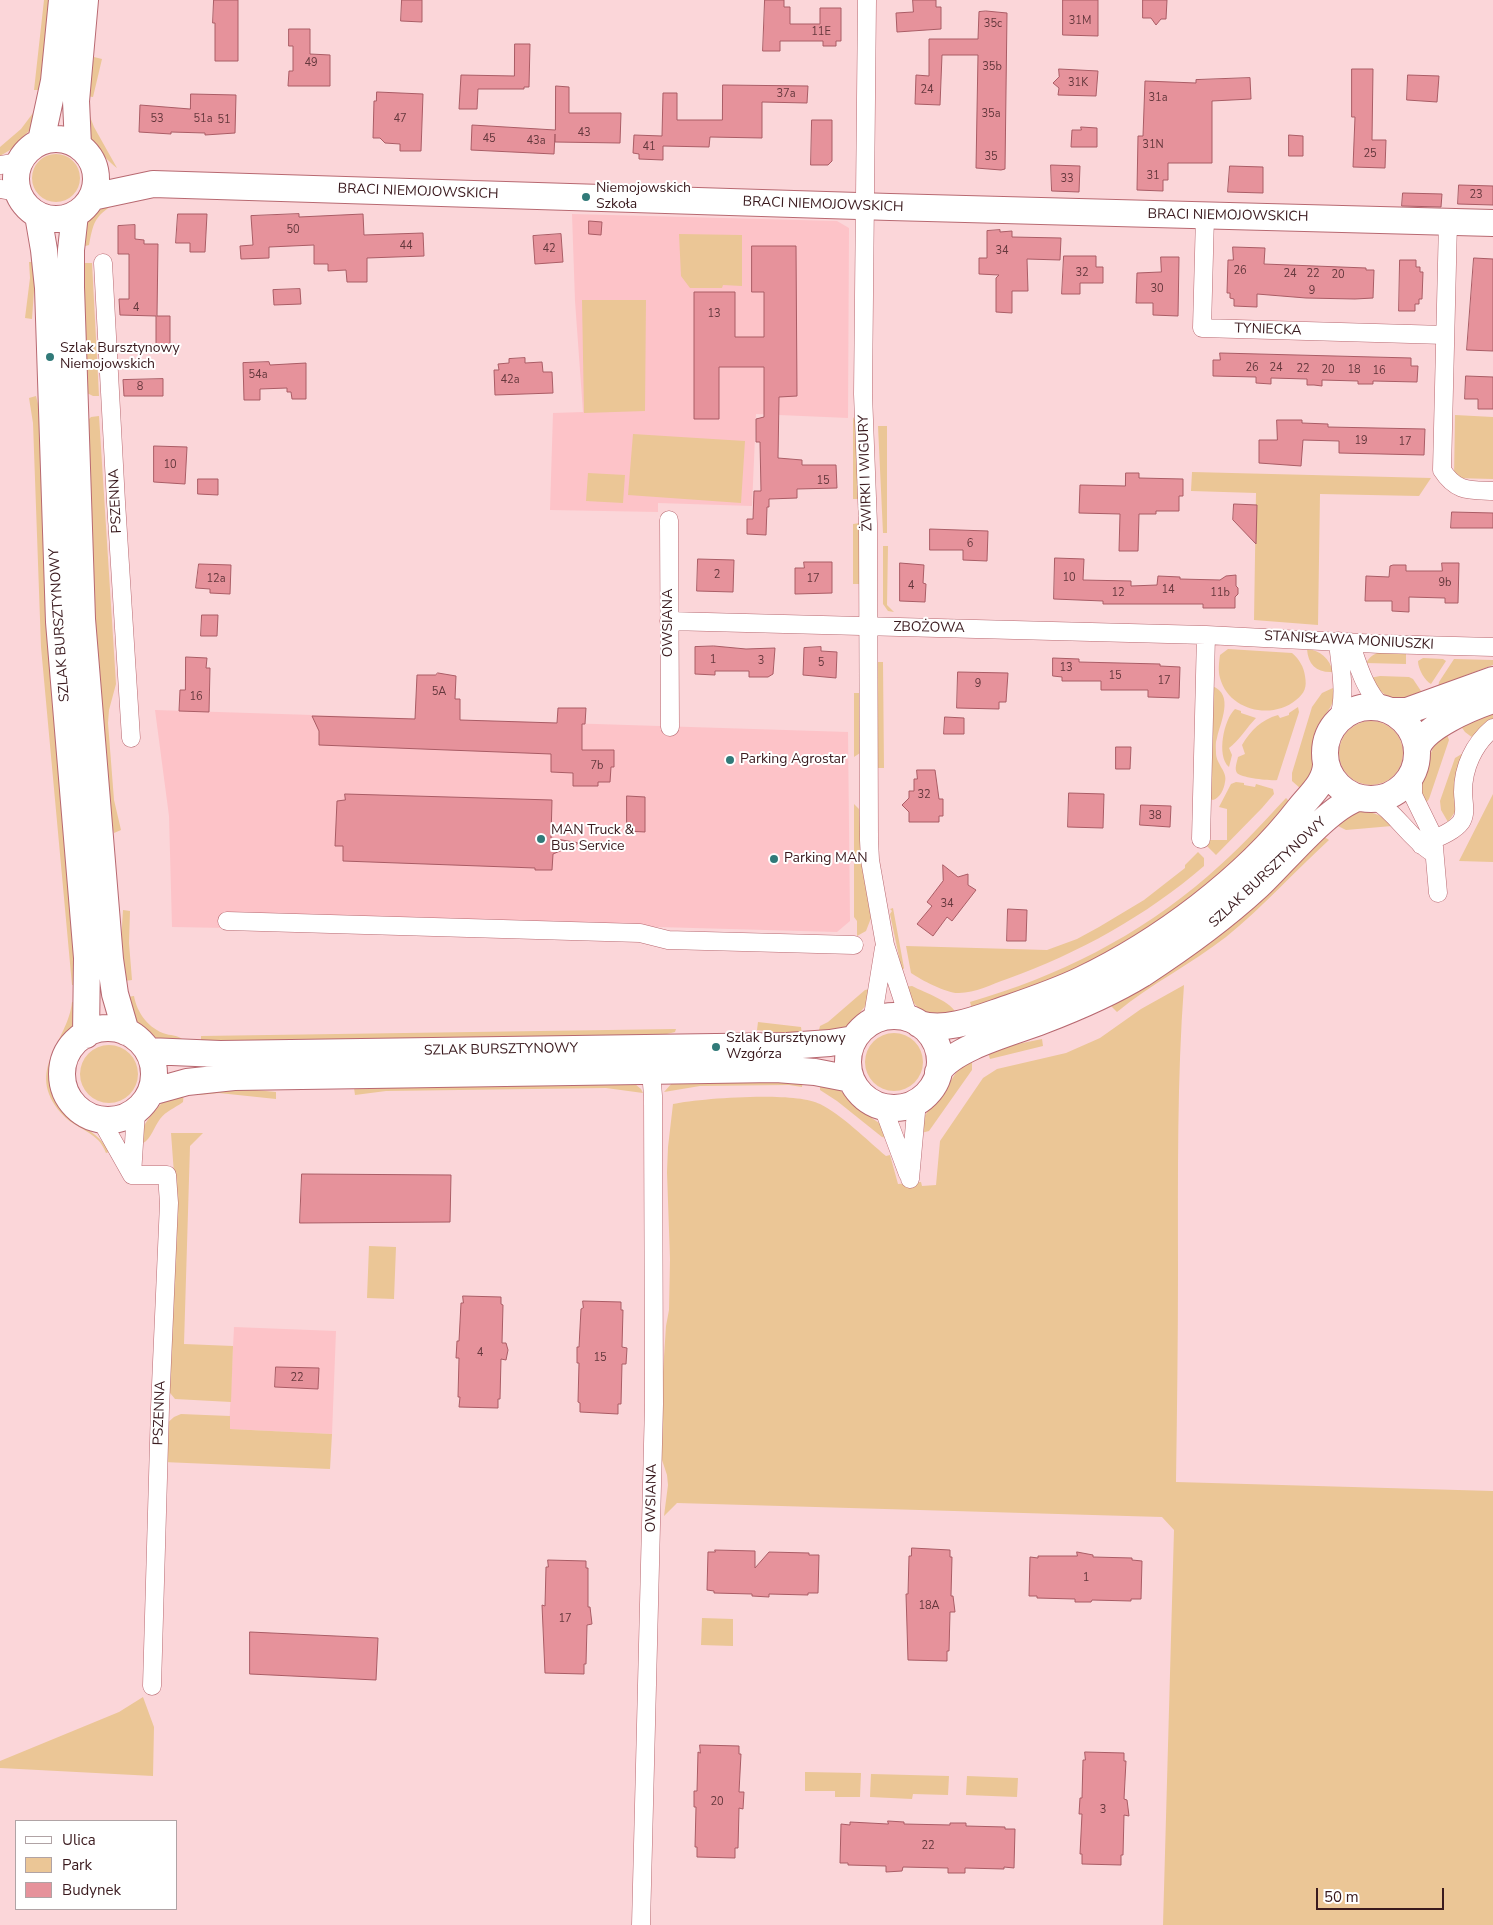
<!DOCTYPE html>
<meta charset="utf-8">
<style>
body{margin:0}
#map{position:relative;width:1493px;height:1925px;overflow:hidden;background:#fbd6d9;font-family:"Nunito Sans",sans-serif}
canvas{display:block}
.legend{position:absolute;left:15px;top:1820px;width:162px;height:90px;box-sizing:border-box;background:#fff;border:1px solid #b0a3a5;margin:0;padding:6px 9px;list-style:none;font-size:15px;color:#3a1a1e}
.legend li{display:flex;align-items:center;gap:10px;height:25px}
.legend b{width:25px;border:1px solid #b0a3a5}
.scale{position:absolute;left:1316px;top:1888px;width:128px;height:22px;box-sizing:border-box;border:2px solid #3a1a1e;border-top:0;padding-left:6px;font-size:15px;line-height:18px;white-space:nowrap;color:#3a1a1e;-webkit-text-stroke:4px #fff;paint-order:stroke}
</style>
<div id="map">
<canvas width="1493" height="1925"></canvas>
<ul class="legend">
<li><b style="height:6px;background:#fff"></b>Ulica</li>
<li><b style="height:14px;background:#ebc696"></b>Park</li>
<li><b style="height:14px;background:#e6929b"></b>Budynek</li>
</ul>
<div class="scale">50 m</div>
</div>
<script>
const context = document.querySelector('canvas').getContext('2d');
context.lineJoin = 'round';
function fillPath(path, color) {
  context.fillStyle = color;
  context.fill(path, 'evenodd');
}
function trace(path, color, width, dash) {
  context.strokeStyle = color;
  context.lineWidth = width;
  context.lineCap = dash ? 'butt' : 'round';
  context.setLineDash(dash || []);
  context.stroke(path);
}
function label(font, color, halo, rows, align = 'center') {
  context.font = font + ' "Nunito Sans",sans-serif';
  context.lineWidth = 4;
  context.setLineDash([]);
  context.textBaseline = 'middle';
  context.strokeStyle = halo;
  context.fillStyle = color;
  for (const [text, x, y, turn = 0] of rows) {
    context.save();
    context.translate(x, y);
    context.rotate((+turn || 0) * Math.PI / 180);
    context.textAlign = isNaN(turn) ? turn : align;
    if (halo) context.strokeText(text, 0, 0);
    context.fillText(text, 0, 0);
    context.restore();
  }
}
const built = new Path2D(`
 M572,214L837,221L849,228L848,418L756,414L752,506L658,503V512L550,510L553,413L583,412L575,301Z
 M155,710L848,732L850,921L837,932L228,915L227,928L172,927L169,816Z
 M234,1327L336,1331L332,1434L229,1429Z`);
const green = new Path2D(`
 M44,0H52L42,90H34Z
 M94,57L102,59L93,97L86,96Z
 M36,109L31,129L10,150L0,156V147L21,129Z
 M89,114L94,127L117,168C109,162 91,144 89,134C87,128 89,120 89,114Z
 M32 178a24 24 0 1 1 48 0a24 24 0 1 1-48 0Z
 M118,201C95,217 94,219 89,245L82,247C87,218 89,212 118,201Z
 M679,234L742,235V286L723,285L722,288H690L681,276Z
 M29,262H36L32,319L25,318L30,278Z
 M83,263H92L99,396H93L87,393Z
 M582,300H646L645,411L584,413Z
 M36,396L41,416L78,985H72L41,647L33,423L29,398Z
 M1455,415L1493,417V479L1454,478Z
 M99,416L116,684L109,710L108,723L114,800L121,830L114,833L109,817L94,645L88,420L91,417Z
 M853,417L856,422L858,499H853Z
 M878,426H887V533H883Z
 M633,434L745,441L741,503L628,495Z
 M1192,472L1431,478L1419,496L1320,494L1318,625L1254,620L1256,493L1191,491Z
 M588,473L625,475L623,503L586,501Z
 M860,523L859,584H853V524Z
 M883,546H888L887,605L894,612L888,611L883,604Z
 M1228,649L1292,653C1299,659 1304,667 1305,676C1307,687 1305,693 1296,700C1272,720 1229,711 1220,678C1218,671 1219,662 1220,655Z
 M1307,649C1320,650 1330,659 1333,672C1317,673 1308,665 1307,649Z
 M1406,652V664L1366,663C1375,647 1391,652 1406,652Z
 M1423,658L1443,659L1446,661L1431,684C1425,681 1418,669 1418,661Z
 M1454,659L1493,660V665L1461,677L1493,667V669L1438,688L1439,682Z
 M878,662H883L884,768H878Z
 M1380,676L1409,677L1413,679L1423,694C1396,704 1386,701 1370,678Z
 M1212,686C1235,694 1220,723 1217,738C1215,743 1216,748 1216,753C1216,764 1228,772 1225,782C1224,789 1220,798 1213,800L1210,799Z
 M1335,687C1337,706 1323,714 1316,729C1310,743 1314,755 1312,768C1310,776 1305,783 1301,789L1292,781V773L1312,707L1322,693Z
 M854,693H859L860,753L854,757Z
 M1298,707L1299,712L1277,780C1272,781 1241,778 1237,773C1234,769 1237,762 1238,757L1245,754L1242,745C1251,730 1261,720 1278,715L1280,718L1289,715V713Z
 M1235,709L1241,711V713L1256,718C1248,726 1237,743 1229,748L1232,755L1229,767C1216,756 1224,719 1235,709Z
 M1493,710V719L1473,738L1465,732L1460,725Z
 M1339 753a32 32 0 1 1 64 0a32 32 0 1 1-64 0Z
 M1446,732L1449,740L1429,799L1424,805L1421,787L1427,772L1430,755L1434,746Z
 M1465,752L1454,785L1455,812L1448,822L1441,810L1440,801L1455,758Z
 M1236,782L1244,783V785L1255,787L1256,784L1273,789L1274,794L1262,808L1216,855L1206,845L1210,840H1227V809L1219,807L1231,784Z
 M1493,794V862L1459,861Z
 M1286,798L1291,803L1246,851L1166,918L1074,971L972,1009L970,1002C1057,977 1139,936 1208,876C1236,852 1261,825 1286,798Z
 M854,804L859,809L862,866L871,918L866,931L857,936V921L854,917Z
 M1357,812C1374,812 1380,813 1392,826L1346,830L1336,825Z
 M1323,836L1329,840C1294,872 1263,907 1226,937C1191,964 1151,984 1117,1012L1111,1006Z
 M1198,852L1204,858V866C1146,916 1079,953 1007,979C992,984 975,993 959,993C948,994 921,980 911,973L906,946L1047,950L1077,939L1099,927L1144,900L1185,868V865Z
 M893,908L904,968L902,971L890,914L892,911L890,909Z
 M123,910L130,911L129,943L132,980L124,981L121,941Z
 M1184,985C1177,1079 1178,1174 1178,1269C1178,1340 1177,1411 1176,1482L1493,1491V1925H1163L1174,1530L1162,1517L677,1503L664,1516L668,1485L667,1475L661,1457V1403L666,1326L669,1310L670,1259L667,1172L668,1147L673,1104C701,1098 796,1091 820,1104C842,1115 867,1140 886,1156L890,1155L898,1184L921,1182L922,1186L936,1185L940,1141L983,1078L997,1069L1066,1053L1100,1038L1141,1009Z
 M912,986C925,993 952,1001 957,1015L923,1013L911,1000L905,987Z
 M870,989L867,1004L851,1023L841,1030L818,1034L820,1026L828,1022L865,990Z
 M134,996C137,1013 149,1029 166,1034C173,1036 179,1035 184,1041L158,1039L152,1035L136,1021L127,997Z
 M78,1001C77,1009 77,1017 74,1024C71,1031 64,1036 59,1042C46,1063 46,1093 63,1111C80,1129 97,1129 109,1152L106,1153C104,1148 101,1143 98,1140C87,1129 72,1126 61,1113C24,1070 68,1042 72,1002Z
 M758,1022L801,1027L802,1035L757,1030Z
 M676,1029L675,1032L659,1036L201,1043V1036Z
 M865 1062a29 29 0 1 1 58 0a29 29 0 1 1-58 0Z
 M1042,1039L1043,1046L990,1059L988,1053L1003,1047Z
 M80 1074a29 29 0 1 1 58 0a29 29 0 1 1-58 0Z
 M972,1059V1070L929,1131L921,1133C922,1127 922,1119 926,1114C930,1107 938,1102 942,1096C954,1078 953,1071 972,1059Z
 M630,1080L641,1089L643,1093L606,1088L386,1091L355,1095L354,1088L366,1085Z
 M803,1080L802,1087L789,1085L700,1086L664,1092L673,1082Z
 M820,1083L840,1090L856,1107L879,1123L887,1138L882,1137L837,1101L820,1090Z
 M224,1087L276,1092V1099L219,1093L199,1095V1090Z
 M184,1092L183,1102C175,1108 166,1111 160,1119C154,1127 151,1139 143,1143L142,1138L143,1127L149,1118L165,1099Z
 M171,1133H203L190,1146L184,1344L233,1346L231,1402L175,1399L166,1388L174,1174Z
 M369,1246L396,1247L394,1299L367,1298Z
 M181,1414L230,1416V1429L332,1434L330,1469L163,1462L165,1425L174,1417Z
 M702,1618L733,1619V1646L701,1645Z
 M143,1697L154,1727L153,1776L0,1768V1761L119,1712Z
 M805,1772L861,1773L860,1797H835V1791H805Z
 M871,1774L949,1776L948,1795L913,1794L912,1799L870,1797Z
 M967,1776L1018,1778L1017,1797L966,1795Z`);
const building = new Path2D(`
 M214,0H238V61H215V23H213Z
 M402,0H422V22L401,21Z
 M765,0H784V7H790V24H820V8H841V41H836V46H823V41H780V51H763Z
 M913,0H936V7H941V29L897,32L896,13L913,12Z
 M1063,0H1098V36L1063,35Z
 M1143,0H1167L1166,19H1161L1156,25L1151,18H1143Z
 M986,11L1007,13L1005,169L1001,170L976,168L978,55H942L940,105L915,104L916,75L929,76V39H978L979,12Z
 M289,29H310V54L330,55V86H288L289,71H293V46H289Z
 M515,44H530L529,87H524V89H478L477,109H459L461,75L514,76Z
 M1059,69L1098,71L1096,96L1058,95L1059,88L1053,83L1059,77Z
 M1352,69H1373L1372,140H1386L1385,168L1353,167L1355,117H1352Z
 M1408,75L1439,76L1437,102L1407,100Z
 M1250,78L1251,99L1212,101V163H1168V180H1163V191L1137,190L1138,136H1143L1145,81L1196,83V80Z
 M723,85L808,86L807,103L762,102V138L710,137L709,147L663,146V160L639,159V154L633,153L634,135L662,136L663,93H677V120H722Z
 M556,86L569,87V113H621L620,143L555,142V134L554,154L471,150L472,125L555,130Z
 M377,92L423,94L421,151H400V144L385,143L380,138H373L374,101H376Z
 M191,94L236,95L235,133L205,135V133L171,132V134L139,132L140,105L190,109Z
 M812,120H832V161L828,165H811Z
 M1081,127L1097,128V147H1071L1072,130H1081Z
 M1289,135L1303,136V156H1289Z
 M1051,165L1080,166L1079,192L1052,191Z
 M1230,166L1263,167V193L1228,192Z
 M1459,185L1493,186V205L1458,204Z
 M1403,193L1442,194L1441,207L1402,206Z
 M178,214H207L205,252H190V243H176Z
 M299,214V217L363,214L364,235L423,233L424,256L367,258V282H347L346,270L328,271V264H314V245L269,247V258L241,259L240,246L253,245L251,216Z
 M589,221L602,222L601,235L589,234Z
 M135,225V239L144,240V244H158L157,316H170V351L156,350V316L120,315L119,299H129V254H118V226Z
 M1000,230V232L1012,231V237L1061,238L1060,260L1027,259L1028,291H1012V313L996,312V278L999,275L979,274V258H987V231Z
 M561,234L563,262L535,264L533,236Z
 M752,246H796L797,396L779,397L778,458L802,460V465H836L837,488L797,489V498L769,499V507H767L766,535L747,534V519H753L754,491H761L760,442H756V419L764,417V367H719V419H694V292H735V337H764V292H752Z
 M1233,247L1265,248L1264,264L1366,268V270H1374L1373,298L1355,299L1306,298L1257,294V307L1234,306V299L1230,298V293H1227L1228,260H1233Z
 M1064,256H1096V267H1103V283H1080V294H1062Z
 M1161,257H1179L1178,316L1153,315V303H1136L1137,273L1161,272Z
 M1474,258L1493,259V351L1467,350Z
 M1400,260H1416V267H1420V272H1423L1422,299H1419V304H1415V311H1399Z
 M300,289L301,304L274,305L273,290Z
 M1220,353L1411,358V366H1418L1417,382L1373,381V384H1358V381L1322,380V386L1314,385H1307V379L1271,378V384L1256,383V377L1213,376V360H1220Z
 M525,358V363L542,362L543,372H552L553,393L495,395L494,370H499L498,364L509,363V359Z
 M269,362L270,365L306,363V399H292L291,392H287V388L260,389V400H244L243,363Z
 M1466,376L1493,377V409H1478V399H1465Z
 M163,379V396H124L123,380Z
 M1277,420H1302V423L1328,424V427L1425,429L1424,455L1339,453V441L1303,440L1301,466L1259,463V440H1277Z
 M154,446L187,447L185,484L154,482Z
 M1126,473H1139V478L1183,479V496H1179V511H1156V514H1139L1138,551H1119L1120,514L1079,513L1080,485L1125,486Z
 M198,479H218V495L198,494Z
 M1234,504L1257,505L1256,544L1233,520Z
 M1452,512L1493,513V528H1451Z
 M930,529L988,531L987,561L963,560V550H930Z
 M1055,558L1084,559L1083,580L1131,581V586L1157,585L1158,576L1180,577V579L1220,580L1226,576L1236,575V586L1238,588V594L1235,597V608H1203V604H1103V601L1054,599Z
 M698,559L734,560L733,592L697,591Z
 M804,562H832V593L795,594V568H804Z
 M900,563L924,565L923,583L926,584L925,602L900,601Z
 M1442,563H1459L1458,603H1445V598L1409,597V612L1392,611V601H1365L1366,576L1389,577L1390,566L1393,565H1406V571H1442Z
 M199,564L231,565L230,594L210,593V589L196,588Z
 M202,615H218L217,636H201Z
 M714,646L746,649L775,648L773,674L768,677H749V671H715V675L695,674V647Z
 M821,647V651L837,652L836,678L803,675L804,648Z
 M186,657L207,658L206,668H210L209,712L179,711L180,690H185Z
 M1053,658L1079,659V662L1160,664V666L1180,667L1179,698L1148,697V690H1101V681H1062V677L1053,676Z
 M958,672L1008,673L1006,702H999V709L957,708Z
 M438,673L456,676L455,699H460V720L557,723L558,708H586L585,724H582V750H614V767H611L610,782H598V786H573V773L551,772V754L319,745V731L312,716L415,719L417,675H435Z
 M945,717L964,718V734H944Z
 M1116,747H1131L1130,769H1116Z
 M917,770H935L939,799H943V816H939V822H909V812L902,805L909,798V791H914V779H917Z
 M1069,793L1104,794L1103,828L1068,827Z
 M345,794L552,800L551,838L579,843L553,854L552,870H535V868L343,861V846H335L337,801L345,800Z
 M627,796L645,797V832L627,831Z
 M1141,805L1171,806L1170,827L1140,825Z
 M943,865L958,877L968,874V885L976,890L952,921L947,917L933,936L917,924L932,906L927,902L943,881Z
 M1008,909L1027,910L1026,941H1007Z
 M302,1174L451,1175L450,1222L300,1223Z
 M463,1296L501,1297V1304L503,1305L502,1343H506L508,1350L506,1360L501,1359L500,1399H498V1408L459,1407L460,1397H458L459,1358H456L457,1341H459L461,1303H463Z
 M583,1301L621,1302V1310H623L622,1347L627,1348L626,1364H622L621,1404H618V1414L580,1412V1403L578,1402L579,1363H577V1347H579L581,1309L583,1308Z
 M276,1367L319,1368L318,1389L275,1387Z
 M912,1548L950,1550V1557H952L951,1596H953L955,1612H950L949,1651H947V1661L908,1660L906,1594H908L909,1556H911Z
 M715,1550L755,1551V1568L769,1552L809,1553V1555H819L818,1593H808V1595L769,1594V1597L752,1596V1594L714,1593V1591L707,1590L708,1552H715Z
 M1077,1552L1093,1555V1557L1132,1558V1560L1142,1561L1141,1599H1131V1601L1092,1600L1091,1602H1075V1599L1037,1598V1596H1029L1030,1557L1038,1558V1556H1077Z
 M548,1560L586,1561V1568H588V1607H590L592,1624L587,1625L586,1664H584V1674L545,1673L542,1605L545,1606L546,1567H548Z
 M250,1632L378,1638L376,1680L250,1674Z
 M700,1745L739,1746V1754H741L739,1792H744L743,1809L739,1808L738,1848H735V1858L697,1857V1847H695L696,1807H694V1791H697L698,1752L700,1753Z
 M1085,1752L1124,1753V1761H1126L1124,1799L1127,1800L1129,1816L1124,1815L1123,1855H1121V1865L1082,1864V1854H1080L1082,1814H1079L1080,1798H1082L1083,1760H1085Z
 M888,1821L904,1822V1824L950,1825V1823H966V1826L1005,1827V1829H1015L1014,1868L1004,1867V1869L965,1868V1873H948V1868L903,1867L902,1871L886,1872V1866L848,1865V1863H840L841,1824L850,1825V1822L888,1824Z`);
const street = new Path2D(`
 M867,0L863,394L868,524L869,840L870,860L885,945L909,1019
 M0,165L19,162
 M0,189L18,192
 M1205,216L1202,328L1445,335
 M1448,222L1442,470C1456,492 1469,490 1493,491
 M103,263L116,502L131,738
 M669,520L670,727
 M669,621L1206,635L1380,644L1493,647
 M1338,641C1340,667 1347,695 1338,720
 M1350,642C1358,665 1365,691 1383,708
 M1413,772V795L1433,836L1438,893
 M1374,799C1396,813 1408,836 1430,851
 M1201,839L1206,635
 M1421,845C1433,839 1453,833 1461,822C1467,813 1463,802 1463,792C1463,767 1474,744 1493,728
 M227,921L640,933L668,940L854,945
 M872,1022L884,948
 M883,1107L908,1174
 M101,1120L132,1175
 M132,1175H167L169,1203L160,1408L152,1686
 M132,1175L136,1111
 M910,1179L917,1101
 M641,1925L654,1404L653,1096L651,1071`);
const secondary = new Path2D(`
 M16 179a40 40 0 1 1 80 0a40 40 0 1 1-80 0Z
 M41,141L54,81L62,0
 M78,145L76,101L85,0
 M92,197L153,184L890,207L1493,223
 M75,214L71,250V287L82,619L110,959L115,994L126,1032
 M38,215L44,250L48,288L59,622L87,958L86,1035
 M1325 753a46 46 0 1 1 92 0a46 46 0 1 1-92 0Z
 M1391,711H1407L1493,680
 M1417,749C1423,727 1472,707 1493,700
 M848 1062a46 46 0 1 1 92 0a46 46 0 1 1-92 0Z
 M919,1024C946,1032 977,1019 1003,1010C1029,1001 1056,992 1081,980C1160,942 1245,879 1299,809C1310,795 1325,783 1326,765
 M62 1074a46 46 0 1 1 92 0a46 46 0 1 1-92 0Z
 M148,1051L220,1054L787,1046L830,1043L854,1039
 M938,1072C954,1047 1014,1032 1042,1021C1076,1008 1111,993 1142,974C1182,948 1221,920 1257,887C1282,864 1328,807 1358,798
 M151,1092L187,1082L234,1077L776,1069L815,1072L851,1079`);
const markers = [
 [586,197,5,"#317a79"],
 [50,357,5,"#317a79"],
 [730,760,5,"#317a79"],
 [541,839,5,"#317a79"],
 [774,859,5,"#317a79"],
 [716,1047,5,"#317a79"]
];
const numberNames = [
 ["31M",1080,21],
 ["35c",993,24],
 ["11E",821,32],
 ["49",311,63],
 ["35b",992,67],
 ["31K",1078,83],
 ["24",927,90],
 ["37a",786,94],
 ["31a",1158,98],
 ["35a",991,114],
 ["53",157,119],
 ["51a",203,119],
 ["47",400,119],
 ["51",224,120],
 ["43",584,133],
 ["45",489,139],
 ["43a",536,141],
 ["31N",1153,145],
 ["41",649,147],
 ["25",1370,154],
 ["35",991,157],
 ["31",1153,176],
 ["33",1067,179],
 ["23",1476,195],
 ["50",293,230],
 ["44",406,246],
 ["42",549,249],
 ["34",1002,251],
 ["26",1240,271],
 ["32",1082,273],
 ["24",1290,274],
 ["22",1313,274],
 ["20",1338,275],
 ["30",1157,289],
 ["9",1312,291],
 ["4",136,308],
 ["13",714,314],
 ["26",1252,368],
 ["24",1276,368],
 ["22",1303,369],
 ["20",1328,370],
 ["18",1354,370],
 ["16",1379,371],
 ["54a",258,375],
 ["42a",510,380],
 ["8",140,387],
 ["19",1361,441],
 ["17",1405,442],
 ["10",170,465],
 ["15",823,481],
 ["6",970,544],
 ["2",717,575],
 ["10",1069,578],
 ["12a",216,579],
 ["17",813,579],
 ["9b",1445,583],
 ["4",911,586],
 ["14",1168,590],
 ["12",1118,593],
 ["11b",1220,593],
 ["1",713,660],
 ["3",761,661],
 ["5",821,663],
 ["13",1066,668],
 ["15",1115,676],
 ["17",1164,681],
 ["9",978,684],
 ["5A",439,692],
 ["16",196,697],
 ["7b",597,766],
 ["32",924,795],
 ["38",1155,816],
 ["34",947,904],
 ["4",480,1353],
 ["15",600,1358],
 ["22",297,1378],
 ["1",1086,1578],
 ["18A",929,1606],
 ["17",565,1619],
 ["20",717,1802],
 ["3",1103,1810],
 ["22",928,1846]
];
const poiNames = [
 ["Niemojowskich",596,189],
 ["Szkoła",596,205],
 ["Szlak Bursztynowy",60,349],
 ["Niemojowskich",60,365],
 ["Parking Agrostar",740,760],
 ["MAN Truck &",551,831],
 ["Bus Service",551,847],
 ["Parking MAN",784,859],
 ["Szlak Bursztynowy",726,1039],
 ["Wzgórza",726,1055]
];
const streetNames = [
 ["BRACI NIEMOJOWSKICH",418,192,2],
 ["BRACI NIEMOJOWSKICH",823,205,2],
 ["BRACI NIEMOJOWSKICH",1228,216,1],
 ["TYNIECKA",1268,330,2],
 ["ŻWIRKI I WIGURY",866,473,-92],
 ["PSZENNA",116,501,-93],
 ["OWSIANA",669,623,-90],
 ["SZLAK BURSZTYNOWY",60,625,-94],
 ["ZBOŻOWA",929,628,1],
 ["STANISŁAWA MONIUSZKI",1349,641,3],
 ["SZLAK BURSZTYNOWY",1268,873,-43],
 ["SZLAK BURSZTYNOWY",501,1050,-1],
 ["PSZENNA",160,1413,-88],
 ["OWSIANA",652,1498,-89]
];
fillPath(built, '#fdc3c8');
fillPath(green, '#ebc696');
fillPath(building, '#e6929b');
trace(building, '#aa5c65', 1);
trace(street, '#b86971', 19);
trace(secondary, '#b86971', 28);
trace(street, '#fff', 18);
trace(secondary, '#fff', 26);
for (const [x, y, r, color] of markers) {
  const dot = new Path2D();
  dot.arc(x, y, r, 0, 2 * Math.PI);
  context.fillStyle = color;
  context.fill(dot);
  trace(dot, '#fff', 2);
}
label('11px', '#65383d', null, numberNames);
label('14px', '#3a1a1e', '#fff', poiNames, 'left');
label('14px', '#3a1a1e', '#fff', streetNames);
</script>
